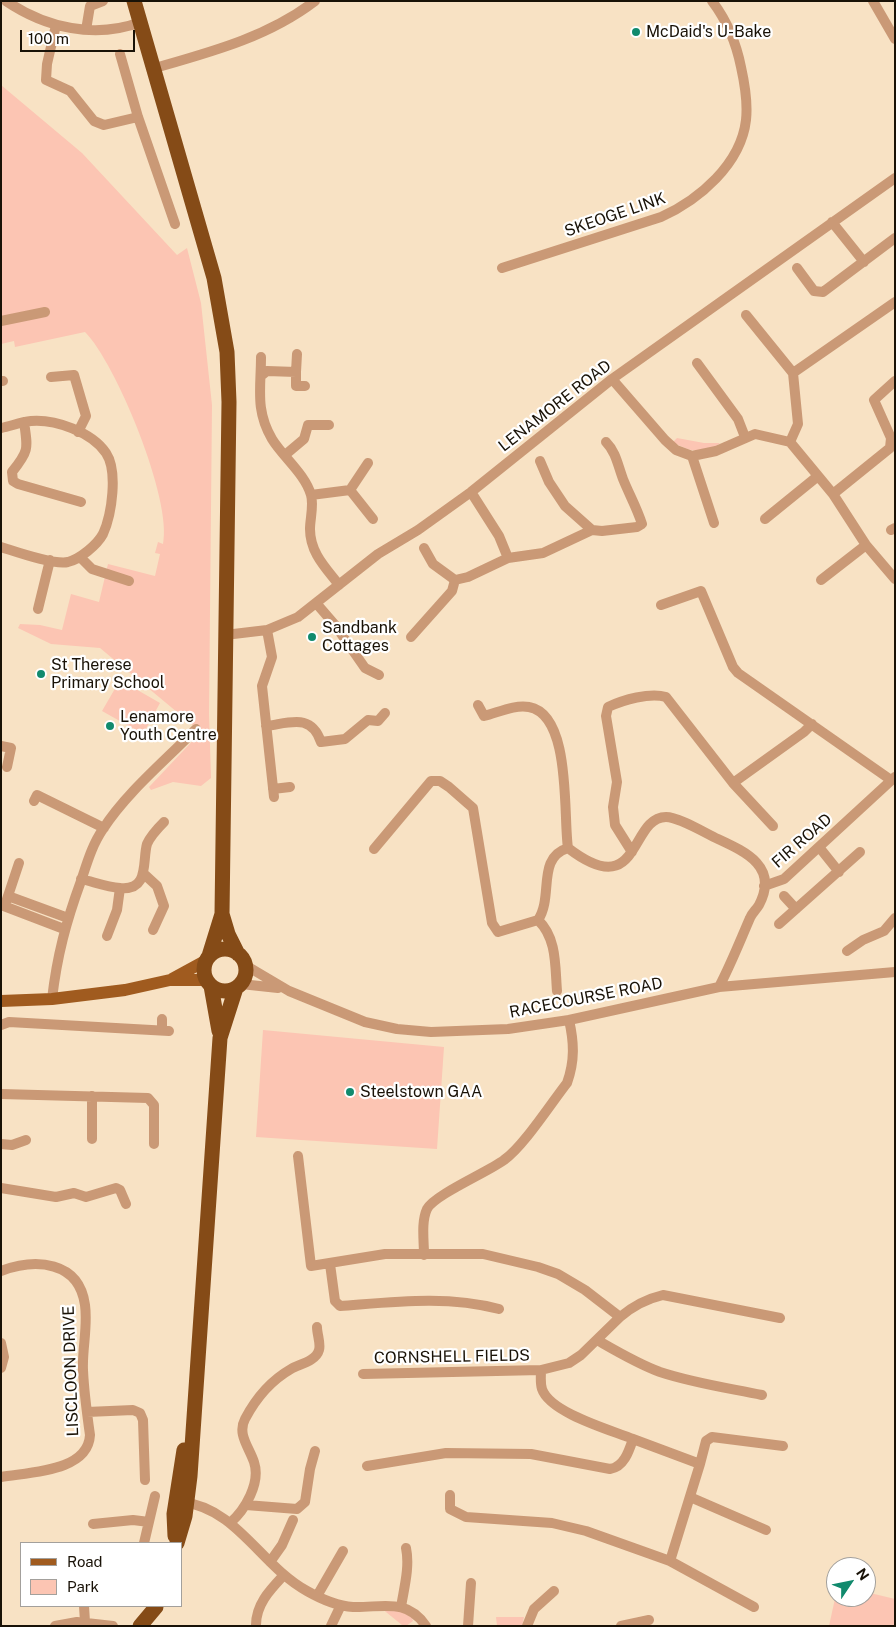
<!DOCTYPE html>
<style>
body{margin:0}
#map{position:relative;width:896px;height:1627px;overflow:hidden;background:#f8e2c4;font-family:"Public Sans",sans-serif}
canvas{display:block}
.frame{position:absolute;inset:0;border:2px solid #191207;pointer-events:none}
.legend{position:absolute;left:20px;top:1542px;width:162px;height:65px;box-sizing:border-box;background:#fff;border:1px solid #a3a09c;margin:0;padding:6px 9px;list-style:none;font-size:15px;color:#191207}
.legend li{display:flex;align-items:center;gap:10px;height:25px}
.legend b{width:25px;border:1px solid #a3a09c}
.north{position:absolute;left:826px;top:1557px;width:50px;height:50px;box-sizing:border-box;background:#fff;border:1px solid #a3a09c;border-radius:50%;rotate:56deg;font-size:14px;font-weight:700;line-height:20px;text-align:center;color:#191207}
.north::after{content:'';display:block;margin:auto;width:18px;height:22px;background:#118a6d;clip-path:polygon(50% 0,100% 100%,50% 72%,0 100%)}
.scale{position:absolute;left:20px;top:30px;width:115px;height:22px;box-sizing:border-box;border:2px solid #191207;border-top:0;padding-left:6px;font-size:15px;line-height:18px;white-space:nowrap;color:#191207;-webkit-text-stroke:4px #fff;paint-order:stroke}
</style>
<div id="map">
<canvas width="896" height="1627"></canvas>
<div class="frame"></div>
<ul class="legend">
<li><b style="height:6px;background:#a05b1f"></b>Road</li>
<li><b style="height:14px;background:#fcc5b3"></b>Park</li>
</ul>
<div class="north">N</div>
<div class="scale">100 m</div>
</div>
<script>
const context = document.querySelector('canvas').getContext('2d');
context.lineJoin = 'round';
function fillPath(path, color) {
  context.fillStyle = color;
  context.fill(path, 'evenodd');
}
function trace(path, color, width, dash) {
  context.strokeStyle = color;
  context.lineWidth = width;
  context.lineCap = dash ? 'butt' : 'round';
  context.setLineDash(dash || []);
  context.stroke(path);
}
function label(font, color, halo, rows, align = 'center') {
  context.font = font + ' "Public Sans",sans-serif';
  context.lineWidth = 4.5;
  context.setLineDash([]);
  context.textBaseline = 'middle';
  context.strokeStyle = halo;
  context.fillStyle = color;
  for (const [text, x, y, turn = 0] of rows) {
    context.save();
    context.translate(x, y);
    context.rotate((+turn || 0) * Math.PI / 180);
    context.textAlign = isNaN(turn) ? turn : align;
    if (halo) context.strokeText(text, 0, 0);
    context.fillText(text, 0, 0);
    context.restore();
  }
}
const green = new Path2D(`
 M1,85L82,153L177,255L187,248L201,303L212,405L209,714L211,778L201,786L173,782L151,790L149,787L201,732L100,648L51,644L18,628L20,624L40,625L62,630L71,594L99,602L108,564L155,576L160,554L155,553L158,542L163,544C173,501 116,363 85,332L15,347L14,341L1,344Z
 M677,438L704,443H720C706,456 687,451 673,442Z
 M120,680L160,703L143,734L102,711Z
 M263,1030L444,1047L437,1149L256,1137Z
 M866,1592L895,1599V1626H829L836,1594V1597H866Z
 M381,1608L403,1612L412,1618L413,1621L406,1626L402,1625Z
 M496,1617H524L522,1626H497Z`);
const minor = new Path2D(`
 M6,1C46,28 95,39 141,22
 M873,1L895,39
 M56,25L47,64L46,80L70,91L94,121L104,125L138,117
 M86,30L90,6L103,1
 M120,54L138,117L175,224
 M155,68C211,52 268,37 315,1
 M832,222L864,262
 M502,268L661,217C699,200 741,164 746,120C748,102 745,85 741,67C736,42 728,22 712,1
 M797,268L814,291L823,292L895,238
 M746,315L793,373
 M1,321L45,312
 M261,357C261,388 255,410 272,439C283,457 305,474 311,495C314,505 310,519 310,529C310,553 326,568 339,585
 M697,363L738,419L745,437
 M296,372L297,354
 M261,376L267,371L296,372V386H305
 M51,377L74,375L86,416L78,432
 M612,379L665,440L676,450L692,456L716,451L755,434L790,442L833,494L866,545L895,579
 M1,381H3
 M24,422C28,449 29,451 12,472L13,481L18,484L81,502
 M1,428C11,426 21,422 31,421C55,419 92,432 106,453C118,471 112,514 103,534C97,545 80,559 68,562C53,565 17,552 1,547
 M790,442L798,424L793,373L895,302
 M285,455L304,439L308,425H329
 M692,456L714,523
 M540,461L549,482L565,506L592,530
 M350,490L368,463
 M471,492L499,536L508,558L543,553L592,530L602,531L637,527L642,524C637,508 629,494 623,479C618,466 616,452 606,442
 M833,494L890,448L891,438L874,400L895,381
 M311,495L350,490L373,519
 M765,519L818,476
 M891,530L895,528
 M424,548L433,564L455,580
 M80,557L92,569L129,581
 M821,580L866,545
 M316,603L335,625L365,668L379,675
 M661,605L701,591L733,667L738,673L891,780
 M38,609L50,560
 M267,630L272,657L262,686L274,797
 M225,635L267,630L298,617L378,554L418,530L471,492L612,379L895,178
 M411,637L452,591L455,580L468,577L508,558
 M478,705L484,716C497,713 515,704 529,707C572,715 563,816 568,848C641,904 629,817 666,817C679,817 705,833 718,839C746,852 779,867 759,905C756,910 752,913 750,918C740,941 731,964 719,987
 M266,726C290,723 311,713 321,742L345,739L368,720L378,721L385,713
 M1,746L11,748L7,767
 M733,783L804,732L812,724
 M273,789L290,787
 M34,801L37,795L104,828
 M819,847L839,872
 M374,849L431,781H440L449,787L473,808L492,923L498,932L538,920C554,896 536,858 568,848
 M632,852L615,825L613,807L617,782L606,716L608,707C623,700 650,692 666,697L733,783L773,826
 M144,874L157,886L164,906L153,930
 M81,879C94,882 107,887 120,888C150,891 142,861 147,844C150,837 158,828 164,822
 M764,886L784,879L895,777
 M8,896L68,918
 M784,896L796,909
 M6,902L19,863
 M1,905L64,929
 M538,920C557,938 555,966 557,991
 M779,924L860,852
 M107,936L117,910L120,888
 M847,951L863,940L884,931L895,918
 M245,965L289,991L365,1022L397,1029L431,1032L508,1029L569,1020L719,987L895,972
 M241,984L278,988
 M52,999C57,956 66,922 81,881C87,863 92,845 103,829C127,792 165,761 196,729
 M1,1025L9,1022L169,1031
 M162,1030V1019
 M1,1094L148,1098L154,1105V1144
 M92,1139V1096
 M1,1144L12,1145L26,1140
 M298,1156L311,1266L385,1254H483L538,1267L558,1274L585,1290L620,1317C633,1306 646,1299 663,1295L780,1318
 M1,1188L56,1197L74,1193L86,1197L116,1188L120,1190L126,1204
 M424,1255C424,1241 421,1222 427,1209C434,1195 488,1172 504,1160C523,1147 552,1102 567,1083C575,1061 574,1042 569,1020
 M330,1264L335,1301L340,1306C393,1302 447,1295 499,1309
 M1,1271C36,1258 79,1261 85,1305C88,1327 82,1349 83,1370C84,1392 87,1414 90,1435C88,1472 29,1472 1,1477
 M597,1340C618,1352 638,1364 660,1372C693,1383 728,1388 762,1395
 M1,1343L4,1357L1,1368
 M363,1374L541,1370L569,1363L581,1355L620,1317
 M87,1412L133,1410L140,1413L143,1420L145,1480
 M700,1464L706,1441L712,1437L783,1446
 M367,1466L446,1453L531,1454L610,1469C624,1467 629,1451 633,1439C611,1430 550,1413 542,1389C540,1383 541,1376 541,1370
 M450,1495V1509L466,1517L552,1523L586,1531L670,1561L700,1464L633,1439
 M690,1497L766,1530
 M182,1502C237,1508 261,1566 307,1591C321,1599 336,1606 353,1607C382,1608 406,1597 426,1626
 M246,1505L297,1509L305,1502L310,1469L315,1451
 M230,1523C245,1510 261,1483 254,1462C249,1447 237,1434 245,1419C256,1398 270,1381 291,1369C300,1364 316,1361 319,1350C321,1344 317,1334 317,1327
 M93,1524L133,1520L149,1522
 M144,1543L155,1496
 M670,1561L754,1607
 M270,1562L282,1545L293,1520
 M317,1596L343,1551
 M84,1606L85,1622
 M401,1607C404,1588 410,1567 406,1548
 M256,1625C256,1604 270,1590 284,1575
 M55,1626L77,1622L113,1626
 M331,1626L341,1605
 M468,1626L471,1583
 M527,1626L534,1609L554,1591
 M621,1626L649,1620`);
const major = new Path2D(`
 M172,979L205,961
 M1,1001L52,999L125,990L170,980H206`);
const highway = new Path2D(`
 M134,1L214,278L227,352L229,402L222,914L209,956
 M222,914L228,934L238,954
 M204 970a21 21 0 1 1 42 0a21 21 0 1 1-42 0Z
 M211,986L219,1031
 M175,1536L174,1514L184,1450
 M177,1543L185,1516L190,1476L220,1038L236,988
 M140,1626L156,1607`);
const markers = [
 [636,32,5,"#118a6d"],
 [312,637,5,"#118a6d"],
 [41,674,5,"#118a6d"],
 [110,726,5,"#118a6d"],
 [350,1092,5,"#118a6d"]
];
const poiNames = [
 ["McDaid's U-Bake",646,32],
 ["Sandbank",322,628],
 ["Cottages",322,646],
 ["St Therese",51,665],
 ["Primary School",51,683],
 ["Lenamore",120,717],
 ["Youth Centre",120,735],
 ["Steelstown GAA",360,1092]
];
const streetNames = [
 ["SKEOGE LINK",615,215,-19],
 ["LENAMORE ROAD",555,406,-38],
 ["FIR ROAD",802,841,-41],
 ["RACECOURSE ROAD",586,998,-11],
 ["CORNSHELL FIELDS",452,1357,-1],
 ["LISCLOON DRIVE",71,1371,-92]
];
fillPath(green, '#fcc5b3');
trace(minor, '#ca9976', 10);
trace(major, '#a05b1f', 12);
trace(highway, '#854b17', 15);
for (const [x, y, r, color] of markers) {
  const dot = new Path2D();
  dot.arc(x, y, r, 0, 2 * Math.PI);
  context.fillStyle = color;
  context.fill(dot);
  trace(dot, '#fff', 2);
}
label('16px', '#191207', '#fff', poiNames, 'left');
label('16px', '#191207', '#fff', streetNames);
</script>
